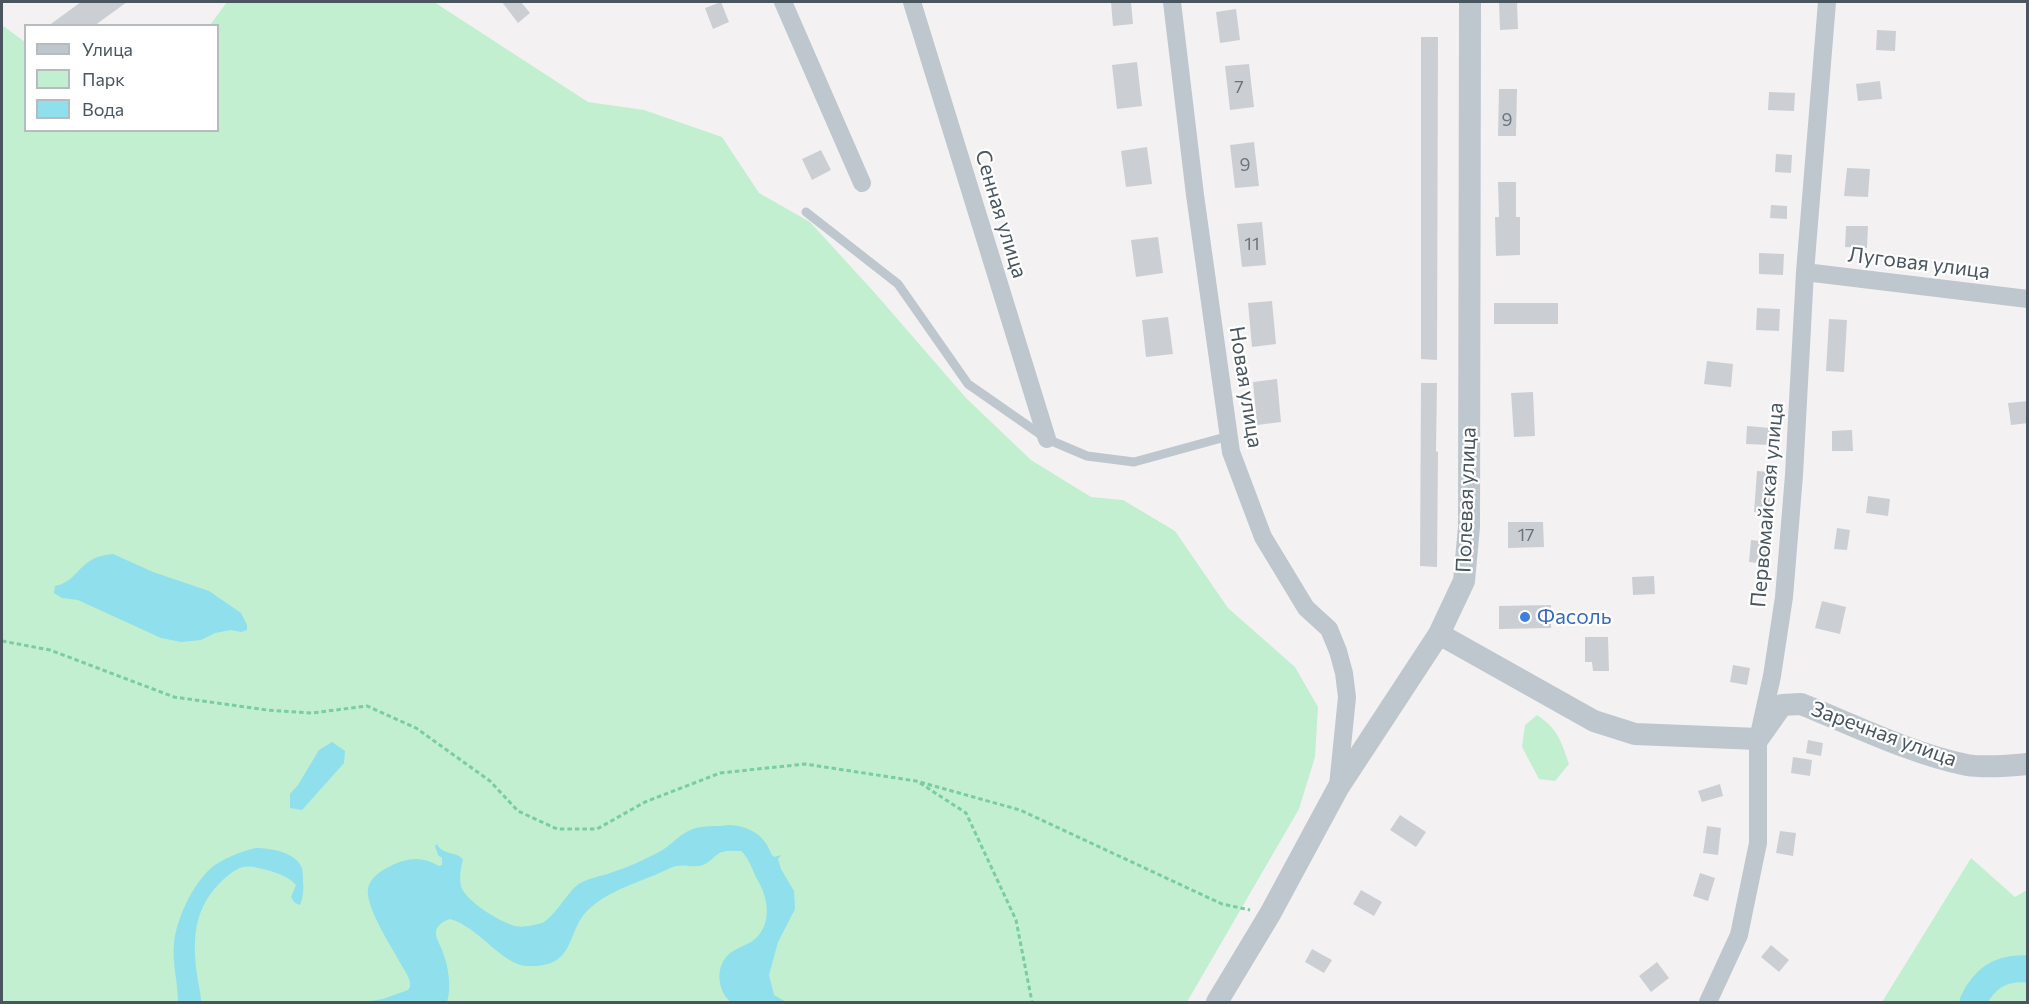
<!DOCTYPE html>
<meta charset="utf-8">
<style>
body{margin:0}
#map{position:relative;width:2029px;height:1004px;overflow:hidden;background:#f4f1f2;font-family:Commissioner,sans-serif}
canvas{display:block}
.frame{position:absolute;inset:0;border:3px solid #49565f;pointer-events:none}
.legend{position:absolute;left:24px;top:24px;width:195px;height:108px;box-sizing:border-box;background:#fff;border:2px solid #b6bbbf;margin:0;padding:8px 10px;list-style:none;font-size:18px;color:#49565f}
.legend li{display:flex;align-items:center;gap:12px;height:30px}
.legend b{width:30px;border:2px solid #b6bbbf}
</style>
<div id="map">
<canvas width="2029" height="1004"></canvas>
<div class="frame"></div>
<ul class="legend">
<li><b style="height:8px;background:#bdc7cd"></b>Улица</li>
<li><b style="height:16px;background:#c1efd0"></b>Парк</li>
<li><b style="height:16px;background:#8fdfec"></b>Вода</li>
</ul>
</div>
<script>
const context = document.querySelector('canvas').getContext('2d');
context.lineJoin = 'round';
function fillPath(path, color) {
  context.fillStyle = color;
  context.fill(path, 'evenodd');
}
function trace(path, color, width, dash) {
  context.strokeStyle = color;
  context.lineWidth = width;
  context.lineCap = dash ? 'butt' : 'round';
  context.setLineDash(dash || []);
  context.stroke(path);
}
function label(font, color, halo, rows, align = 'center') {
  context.font = font + ' Commissioner,sans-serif';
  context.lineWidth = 4.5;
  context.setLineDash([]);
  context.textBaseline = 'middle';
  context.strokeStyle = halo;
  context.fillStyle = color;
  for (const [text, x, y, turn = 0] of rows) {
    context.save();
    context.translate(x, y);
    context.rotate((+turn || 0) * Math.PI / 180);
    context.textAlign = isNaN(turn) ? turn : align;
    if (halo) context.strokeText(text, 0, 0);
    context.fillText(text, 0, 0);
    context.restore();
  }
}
const green = new Path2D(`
 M227,2H434L588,102L644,110L722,137L759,193L810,222L874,292L966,398L1031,460L1091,497L1123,500L1175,531L1228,608L1295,667L1318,707L1315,757L1299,809L1187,1002H2V25L25,42L26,130H218V26L210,25Z
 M1537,715C1558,729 1561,741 1569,764L1555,781L1539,779L1522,747L1525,725Z
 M1971,858L2015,897L2027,890V1002H1882Z`);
const water = new Path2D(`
 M113,554L153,572L209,591L241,613L247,625V630L241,632L231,630L215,633L201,640L181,642L161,638L78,600L62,598L54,593L55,586C72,583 77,569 90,561C97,556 105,555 113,554Z
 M332,742L345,751L344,763L302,810L290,808V794L298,785L319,750Z
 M729,825C744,826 759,831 767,845C770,850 770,853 774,857L781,855L778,859L781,869L794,891L795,909L778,942L769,975L774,995L786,1002H731C718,992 715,969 727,956C734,948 747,946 755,939C773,923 768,897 757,879C752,869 749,858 741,851C735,851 728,850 722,852C715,854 711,862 703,865C694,868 685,864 676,866C669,868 662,872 655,875C633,884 607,892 589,909C565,931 578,968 527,966C502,965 479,927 450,919C444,921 438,924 436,931C435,938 440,944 442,950C448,964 452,987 447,1002H365L383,999L408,990L410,987C411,979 406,973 402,966C393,949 365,907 368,889C370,875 390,865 403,861C416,857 427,859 439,866L442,865V858L438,855L435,846L437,844C442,855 455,851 463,859C461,867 459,877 461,886C465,901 500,922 515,926C522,928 534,925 542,923C552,919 566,896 575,887C585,878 601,877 613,872C628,867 644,860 659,852C671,846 680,833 693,829C703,825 717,827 729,825Z
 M256,848C270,848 296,852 302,868C303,872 303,878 303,882C304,890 303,897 300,905L295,903L291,897L296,885C287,874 267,870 254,867C241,865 235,870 225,878C194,906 192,936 197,975C198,984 201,993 201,1002H178C178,982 172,963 174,943C177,918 192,886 210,869C221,859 242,851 256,848Z`);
const river = new Path2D(`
 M1973,1002C1984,978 2001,967 2028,969`);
const building = new Path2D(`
 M81,2H127L94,26H48Z
 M502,2H521L530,13L518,23Z
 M721,2L729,22L713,29L705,8Z
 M1111,2H1131L1133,24L1113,26Z
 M1499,2H1517L1518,29L1500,30Z
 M1236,9L1240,40L1220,43L1216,12Z
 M1877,30L1896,31L1895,51L1876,50Z
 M1421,37H1438L1437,360L1421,359Z
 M1137,62L1142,106L1117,109L1112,65Z
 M1249,64L1254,107L1230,110L1225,66Z
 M1880,81L1882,99L1858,101L1856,84Z
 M1499,89H1517L1516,136H1498Z
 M1769,92L1795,93L1794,111L1768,110Z
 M1254,142L1259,186L1235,188L1230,145Z
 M1147,147L1152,184L1126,187L1121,151Z
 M821,150L831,170L812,180L802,159Z
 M1776,154L1792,155L1791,173L1775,172Z
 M1847,168L1870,169L1868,197L1844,196Z
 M1498,182H1516V217H1520V255L1496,256L1495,217H1499Z
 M1771,205L1787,206V219L1770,218Z
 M1262,222L1266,265L1242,267L1237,224Z
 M1846,226H1868L1867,248L1845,247Z
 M1158,237L1163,273L1136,277L1131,240Z
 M1759,253L1784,254L1783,275L1759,274Z
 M1272,301L1276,344L1252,347L1248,303Z
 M1494,303H1558V324H1494Z
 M1757,308L1780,309L1779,331L1756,330Z
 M1168,317L1173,354L1146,357L1142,320Z
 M1829,319L1847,320L1844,372L1826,371Z
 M1707,361L1733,364L1731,387L1704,384Z
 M1277,379L1281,422L1257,425L1253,382Z
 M1421,383H1437L1436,451L1438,452L1437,567L1420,566Z
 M1533,392L1535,436L1514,437L1511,393Z
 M2028,401V423L2011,425L2008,403Z
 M1747,426L1771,428L1770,445L1746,444Z
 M1852,430L1853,451H1832V431Z
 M1757,471L1772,472L1769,513L1754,512Z
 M1868,496L1890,499L1888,516L1866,513Z
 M1508,522H1543L1544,547L1508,548Z
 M1837,528L1850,530L1847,550L1834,549Z
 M1751,540L1769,542L1767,564L1749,562Z
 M1654,576L1655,594L1633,595L1632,577Z
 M1822,601L1846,607L1840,634L1815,628Z
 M1551,605V628L1499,629V606Z
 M1585,637H1608L1609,671H1593L1592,662H1585Z
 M1733,665L1750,668L1747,685L1730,682Z
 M1808,740L1823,743L1821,756L1806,753Z
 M1793,757L1812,760L1810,776L1791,773Z
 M1720,784L1723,796L1702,802L1698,791Z
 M1400,815L1426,832L1416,847L1390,830Z
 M1707,826L1721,828L1718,855L1703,853Z
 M1780,831L1796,833L1793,856L1776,853Z
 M1700,873L1715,878L1708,901L1693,896Z
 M1361,890L1382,902L1374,916L1353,904Z
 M1771,945L1789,960L1779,972L1761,957Z
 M1312,949L1332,960L1324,973L1305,962Z
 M1657,962L1669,978L1651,992L1639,976Z`);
const path = new Path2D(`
 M2,641L50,650L174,697L267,710L312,713L367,706L416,728L490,781L518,811L557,829H597L645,802L720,773L805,764L916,781L1020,810L1222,904L1250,910
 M920,783L966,813L1016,920L1032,1002`);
const service = new Path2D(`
 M806,212L898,284L968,384L1047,439L1087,456L1134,462L1229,436`);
const minor = new Path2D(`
 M783,2L862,183
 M912,2L1047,439
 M1172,2L1195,195L1231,452L1263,537L1306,608L1329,629L1338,651L1344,673L1347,697L1338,786
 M1805,272L2028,299
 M1708,1002L1739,935L1758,843V739L1772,676L1784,597L1794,475L1805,272L1827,2`);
const tertiary = new Path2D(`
 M1439,634L1594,721L1635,734L1758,739L1782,705L1801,704C1854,725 1912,754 1967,765C1986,768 2008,766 2028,764
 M1217,1002L1270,914L1338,788L1439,634L1464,581L1469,527L1470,2`);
const markers = [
 [1525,617,6,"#3f7fe0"]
];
const numberNames = [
 ["7",1239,87],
 ["9",1507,120],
 ["9",1245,165],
 ["11",1252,244],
 ["17",1526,535]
];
const streetNames = [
 ["Сенная улица",1001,214,73],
 ["Луговая улица",1919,263,7],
 ["Новая улица",1246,387,81],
 ["Полевая улица",1466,500,-88],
 ["Первомайская улица",1767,505,-85],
 ["Заречная улица",1884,734,20]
];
const shopNames = [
 ["Фасоль",1537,617]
];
fillPath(green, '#c1efd0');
fillPath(water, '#8fdfec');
trace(river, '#8fdfec', 27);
fillPath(building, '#cbcfd4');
trace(path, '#79cd9e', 3, [4.5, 3]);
trace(service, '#bdc7cd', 9);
trace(minor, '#bdc7cd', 18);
trace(tertiary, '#bdc7cd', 22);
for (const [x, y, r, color] of markers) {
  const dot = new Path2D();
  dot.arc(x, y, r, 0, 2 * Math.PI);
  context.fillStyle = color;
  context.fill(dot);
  trace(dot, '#fff', 2);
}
label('18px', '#6a747c', null, numberNames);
label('21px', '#49565f', '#fff', streetNames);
label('21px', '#366cbe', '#fff', shopNames, 'left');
</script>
